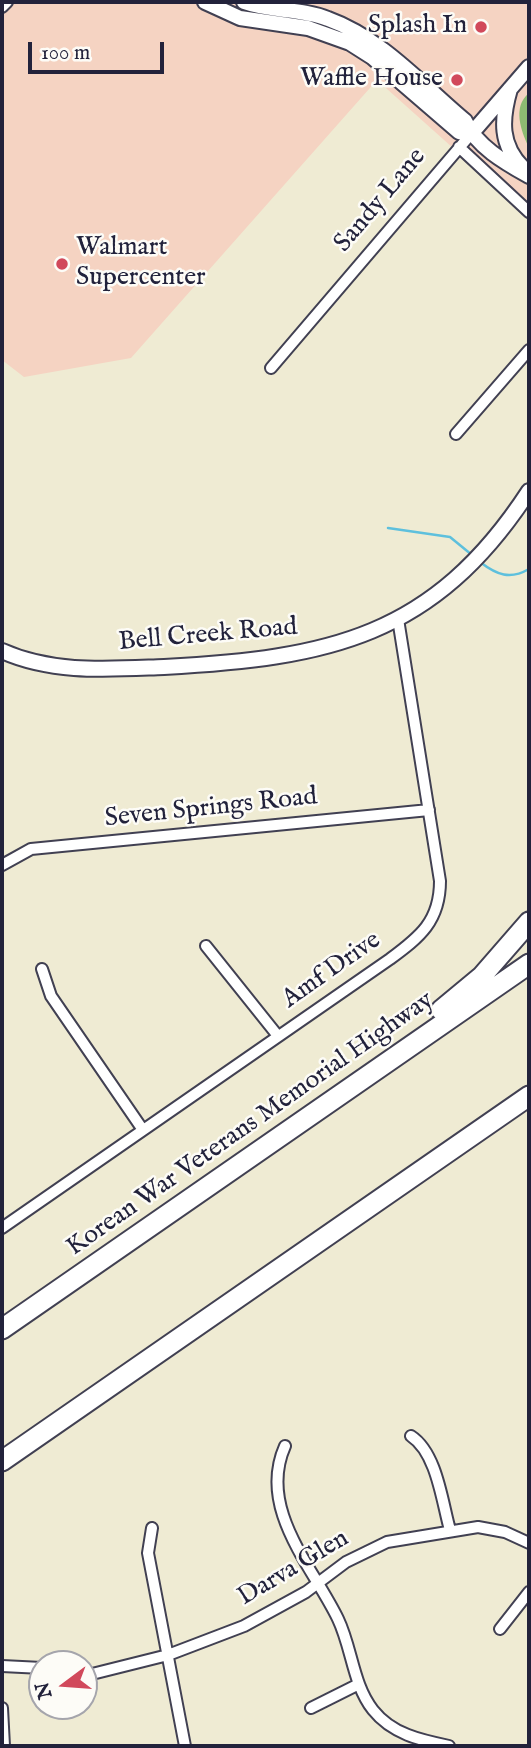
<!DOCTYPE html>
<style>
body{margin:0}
#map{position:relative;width:531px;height:1748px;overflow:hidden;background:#efebd3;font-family:"IM FELL English",serif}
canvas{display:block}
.frame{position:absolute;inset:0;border:4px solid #22223b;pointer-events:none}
.north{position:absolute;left:28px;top:1650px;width:70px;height:70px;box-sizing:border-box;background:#fdfcf7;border:2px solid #a5a5ac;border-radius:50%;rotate:254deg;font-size:19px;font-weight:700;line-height:28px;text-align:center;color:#22223b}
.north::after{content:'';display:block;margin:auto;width:24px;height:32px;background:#d1495b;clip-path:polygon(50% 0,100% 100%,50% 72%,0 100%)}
.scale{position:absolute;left:28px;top:42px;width:136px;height:32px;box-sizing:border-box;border:4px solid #22223b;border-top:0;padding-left:9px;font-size:21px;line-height:24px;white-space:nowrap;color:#22223b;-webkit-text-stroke:5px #fdfcf7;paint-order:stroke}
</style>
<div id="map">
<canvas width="531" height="1748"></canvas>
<div class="frame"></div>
<div class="north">N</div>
<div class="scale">100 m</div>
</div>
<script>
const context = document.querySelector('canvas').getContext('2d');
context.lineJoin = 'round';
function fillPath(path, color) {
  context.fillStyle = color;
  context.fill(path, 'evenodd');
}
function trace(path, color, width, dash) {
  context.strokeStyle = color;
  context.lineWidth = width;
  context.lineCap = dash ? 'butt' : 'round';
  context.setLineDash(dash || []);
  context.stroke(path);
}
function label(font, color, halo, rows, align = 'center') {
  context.font = font + ' "IM FELL English",serif';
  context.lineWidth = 5;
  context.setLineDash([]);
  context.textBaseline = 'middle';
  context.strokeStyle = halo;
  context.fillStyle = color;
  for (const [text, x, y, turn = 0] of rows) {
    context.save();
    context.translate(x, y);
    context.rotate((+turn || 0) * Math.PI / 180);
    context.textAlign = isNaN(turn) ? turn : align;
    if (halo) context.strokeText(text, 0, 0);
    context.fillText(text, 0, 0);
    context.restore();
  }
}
const built = new Path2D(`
 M2,2H529V216L377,80L131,358L24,377L2,360Z`);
const forest = new Path2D(`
 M529,93V148C521,131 512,107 529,93Z`);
const stream = new Path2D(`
 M388,528L450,537L472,555
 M480,562C497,575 510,580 529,569`);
const minor = new Path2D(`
 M2,7L7,2
 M459,147L529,212
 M271,368L471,134
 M456,434L529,350
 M2,865L31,849L429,810
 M206,946L278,1036
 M42,969L51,996L143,1130
 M2,1228L390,959C420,937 440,921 440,881L398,619
 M411,1436C437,1453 442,1502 450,1530
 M285,1446C257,1509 313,1567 338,1619C352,1648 353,1685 373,1710C392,1734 420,1740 449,1746
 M152,1528L148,1553L185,1746
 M500,1629L529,1592
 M2,1666L42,1668
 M84,1676L168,1655L244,1626L306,1592L346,1562L387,1542L478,1527L505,1532L529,1543
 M2,1708L4,1746
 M311,1708L359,1684`);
const tertiary = new Path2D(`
 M205,2L240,18L308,28L350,43L372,57L459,132L471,134
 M244,2C271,12 301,8 328,19C381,38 423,86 465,121C477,147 506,163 529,176
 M510,89C501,120 500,145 523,168
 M471,134L529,67
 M2,651C53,674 110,669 164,667C328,658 433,638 529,491`);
const motorway = new Path2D(`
 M441,1010L482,976L529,922
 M2,1329L529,964
 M2,1461L529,1096`);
const markers = [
 [481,27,7,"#d1495b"],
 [457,80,7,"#d1495b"],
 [62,264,7,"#d1495b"]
];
const poiNames = [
 ["Splash In",467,27],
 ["Waffle House",443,80],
 ["Walmart",76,249,"left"],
 ["Supercenter",76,279,"left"]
];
const streetNames = [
 ["Sandy Lane",381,201,-50],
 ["Bell Creek Road",208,636,-5],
 ["Seven Springs Road",211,809,-6],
 ["Amf Drive",332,971,-35],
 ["Korean War Veterans Memorial Highway",251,1125,-35],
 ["Darva Glen",294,1569,-31]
];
fillPath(built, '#f5d3c2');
fillPath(forest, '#8dba72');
trace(stream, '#5ec0dd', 2.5);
trace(minor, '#414052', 14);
trace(tertiary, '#414052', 18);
trace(motorway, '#414052', 23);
trace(minor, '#fff', 10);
trace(tertiary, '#fff', 14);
trace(motorway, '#fff', 19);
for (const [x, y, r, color] of markers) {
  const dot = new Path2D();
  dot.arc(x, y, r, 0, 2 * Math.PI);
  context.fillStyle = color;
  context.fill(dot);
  trace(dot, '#fdfcf7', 2.5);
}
label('26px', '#22223b', '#fdfcf7', poiNames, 'right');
label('26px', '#22223b', '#fdfcf7', streetNames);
</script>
